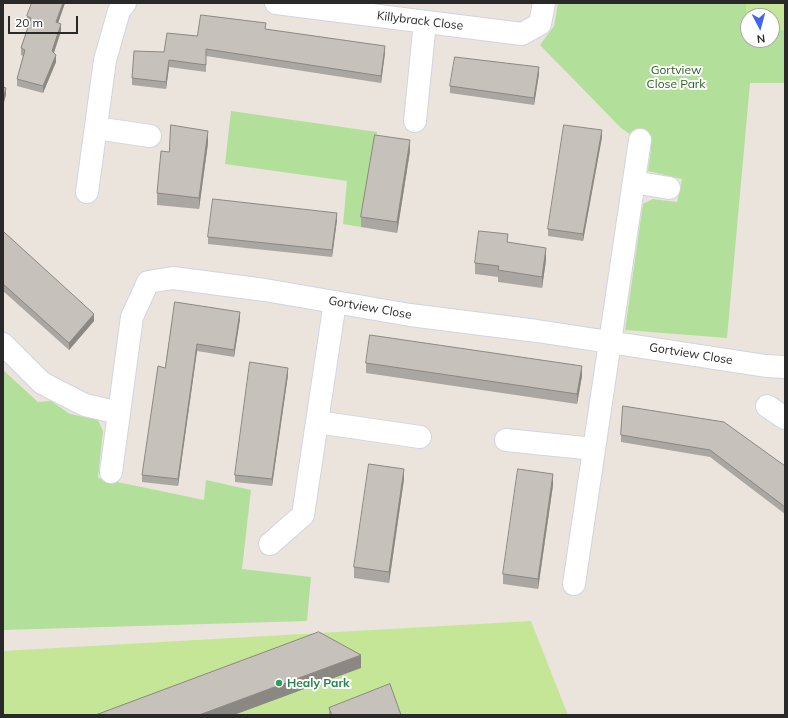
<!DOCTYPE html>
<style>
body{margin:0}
#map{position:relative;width:788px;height:718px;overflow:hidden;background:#ebe4dc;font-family:Mulish,sans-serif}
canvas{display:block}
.frame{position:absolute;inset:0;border:4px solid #292929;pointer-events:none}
.north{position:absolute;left:740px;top:8px;width:40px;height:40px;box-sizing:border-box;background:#fff;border:1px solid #a9a9a9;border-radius:50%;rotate:174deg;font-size:11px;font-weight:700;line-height:16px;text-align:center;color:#292929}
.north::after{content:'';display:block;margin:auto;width:14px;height:18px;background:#4264f1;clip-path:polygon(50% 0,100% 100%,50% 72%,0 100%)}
.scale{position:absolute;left:8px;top:16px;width:70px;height:18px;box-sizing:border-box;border:2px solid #292929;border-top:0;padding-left:5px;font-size:12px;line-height:14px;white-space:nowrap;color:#292929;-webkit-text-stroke:3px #fff;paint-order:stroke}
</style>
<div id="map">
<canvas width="788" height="718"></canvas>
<div class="frame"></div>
<div class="north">N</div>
<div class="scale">20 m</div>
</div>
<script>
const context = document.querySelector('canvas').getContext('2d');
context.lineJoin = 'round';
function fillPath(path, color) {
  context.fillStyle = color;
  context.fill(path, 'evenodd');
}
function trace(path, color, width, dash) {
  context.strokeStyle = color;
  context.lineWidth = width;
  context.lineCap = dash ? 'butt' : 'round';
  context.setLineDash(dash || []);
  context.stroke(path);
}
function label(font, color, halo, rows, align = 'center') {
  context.font = font + ' Mulish,sans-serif';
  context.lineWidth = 4;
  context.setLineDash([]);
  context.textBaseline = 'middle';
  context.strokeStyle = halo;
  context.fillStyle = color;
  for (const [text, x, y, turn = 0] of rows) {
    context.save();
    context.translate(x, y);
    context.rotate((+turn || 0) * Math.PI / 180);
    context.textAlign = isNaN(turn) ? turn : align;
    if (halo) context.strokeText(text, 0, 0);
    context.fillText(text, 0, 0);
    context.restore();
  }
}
const green = new Path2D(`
 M558,3H785V83H750L727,338L625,330L643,204L653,199L677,202L682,179L648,171L651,149L621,128L540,45L554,26ZM748,16H772V40H748Z
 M231,111L377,132L361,227L343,224L347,181L225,164Z
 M3,370L38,402L51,401L70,414L98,420L103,431L98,478L204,500L206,480L251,490L242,569L311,577L307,621L3,630Z`);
const pitch = new Path2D(`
 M746,3H785V30H772V16H748V30H746Z
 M531,621L568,715H3V651Z`);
const street = new Path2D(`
 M276,3L522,34L540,24L544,3
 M415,121L425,22
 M96,128L150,136
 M634,182L669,188
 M87,192L105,60L119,11L125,3
 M3,344L42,383L85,405L119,413
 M767,406L785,418
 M317,422L420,437
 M506,440L594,449
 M111,472L132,317L148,282L173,278L265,290L410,315L537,331L766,366L785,367
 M270,544L303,515L335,302
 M574,584L640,140`);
const wall = new Path2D(`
 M65,3L58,23L61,31L54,53L56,62L43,93L17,86V79L23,56L21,55V48L29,24L27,23V16Z
 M266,29L385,53L381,83L206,56V72L169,67L166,89L132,85V78L164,52L197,36Z
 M539,74L534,105L450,93V86Z
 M602,137L583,241L548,236V229Z
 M208,143L199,209L157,205V193L169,152Z
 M410,151L397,233L361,227V217Z
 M337,220L332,257L208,244V237Z
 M3,232L94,321L69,350L3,291Z
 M508,242L546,260L542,288L498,282V277L475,274V263Z
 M175,302L240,319L234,357L197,351L178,486L142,482V475L165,368Z
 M366,363L582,376L577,404L366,373Z
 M288,375L272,486L235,482V475Z
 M623,406L785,466V514L710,457L621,442V435Z
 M404,479L389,583L354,578V567Z
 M553,485L538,589L503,584V574Z
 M329,708L401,715H329Z`);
const shadedWall = new Path2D(`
 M63,3H65L56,29V22Z
 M61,24V31L52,58V51Z
 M385,46V53L381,83V76Z
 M56,55V62L43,93V86Z
 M169,60V67L166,89V82Z
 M539,67V74L534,105V98Z
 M6,88V95L3,106V99Z
 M602,130V137L583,241V234Z
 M208,131V143L199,209V198Z
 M410,140V151L397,233V222Z
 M337,213V220L332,257V250Z
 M546,248V260L542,288V277Z
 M240,312V319L234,357V350Z
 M94,314V321L69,350V343Z
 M197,344V351L178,486V479Z
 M582,366V376L577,404V394Z
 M288,368V375L272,486V479Z
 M404,469V479L389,583V572Z
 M553,474V485L538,589V579Z
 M361,655V668L234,715H199Z`);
const building = new Path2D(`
 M32,3H63L56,22L61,24L52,51L56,55L43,86L17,79L25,50L21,48L31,18L27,16Z
 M201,15L266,23L265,29L385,46L381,76L206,49V65L169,60L166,82L132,78L134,51L164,52L167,33L197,36Z
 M455,57L539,67L534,98L450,86Z
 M3,87L6,88L3,99Z
 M171,125L208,131L199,198L157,193L161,151L169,152Z
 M564,125L602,130L583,234L548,229Z
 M375,135L410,140L397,222L361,217Z
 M213,199L337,213L332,250L208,237Z
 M479,231L508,234L507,242L546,248L542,277L498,270L499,266L475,263Z
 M3,232H4L94,314L69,343L3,284Z
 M175,302L240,312L234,350L197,344L178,479L142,475L158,366L165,368Z
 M370,335L582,366L577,394L366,363Z
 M250,362L288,368L272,479L235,475Z
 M623,406L724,422L785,466V507L710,450L621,435Z
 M369,464L404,469L389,572L354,567Z
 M518,469L553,474L538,579L503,574Z
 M319,632L361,655L199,715H96Z
 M390,684L401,715H332L329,708Z`);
const markers = [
 [279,683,4,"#2e9e5b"]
];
const streetNames = [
 ["Killybrack Close",420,21,7],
 ["Gortview Close",370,308,10],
 ["Gortview Close",691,354,9]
];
const parkNames = [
 ["Gortview",676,70],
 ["Close Park",676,84]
];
const leisureNames = [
 ["Healy Park",287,683]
];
fillPath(green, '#b2df9a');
fillPath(pitch, '#c5e696');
trace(street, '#d1d4e1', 24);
trace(street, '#fff', 22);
fillPath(wall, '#aaa6a1');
fillPath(shadedWall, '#8b8783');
fillPath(building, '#c6c1bb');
trace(building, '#8b8783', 1);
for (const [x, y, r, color] of markers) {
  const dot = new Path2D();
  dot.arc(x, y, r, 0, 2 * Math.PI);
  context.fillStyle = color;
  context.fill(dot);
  trace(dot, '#fff', 1.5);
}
label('12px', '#292929', '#fff', streetNames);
label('12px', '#2c621d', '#fff', parkNames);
label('bold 12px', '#27864d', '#fff', leisureNames, 'left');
</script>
